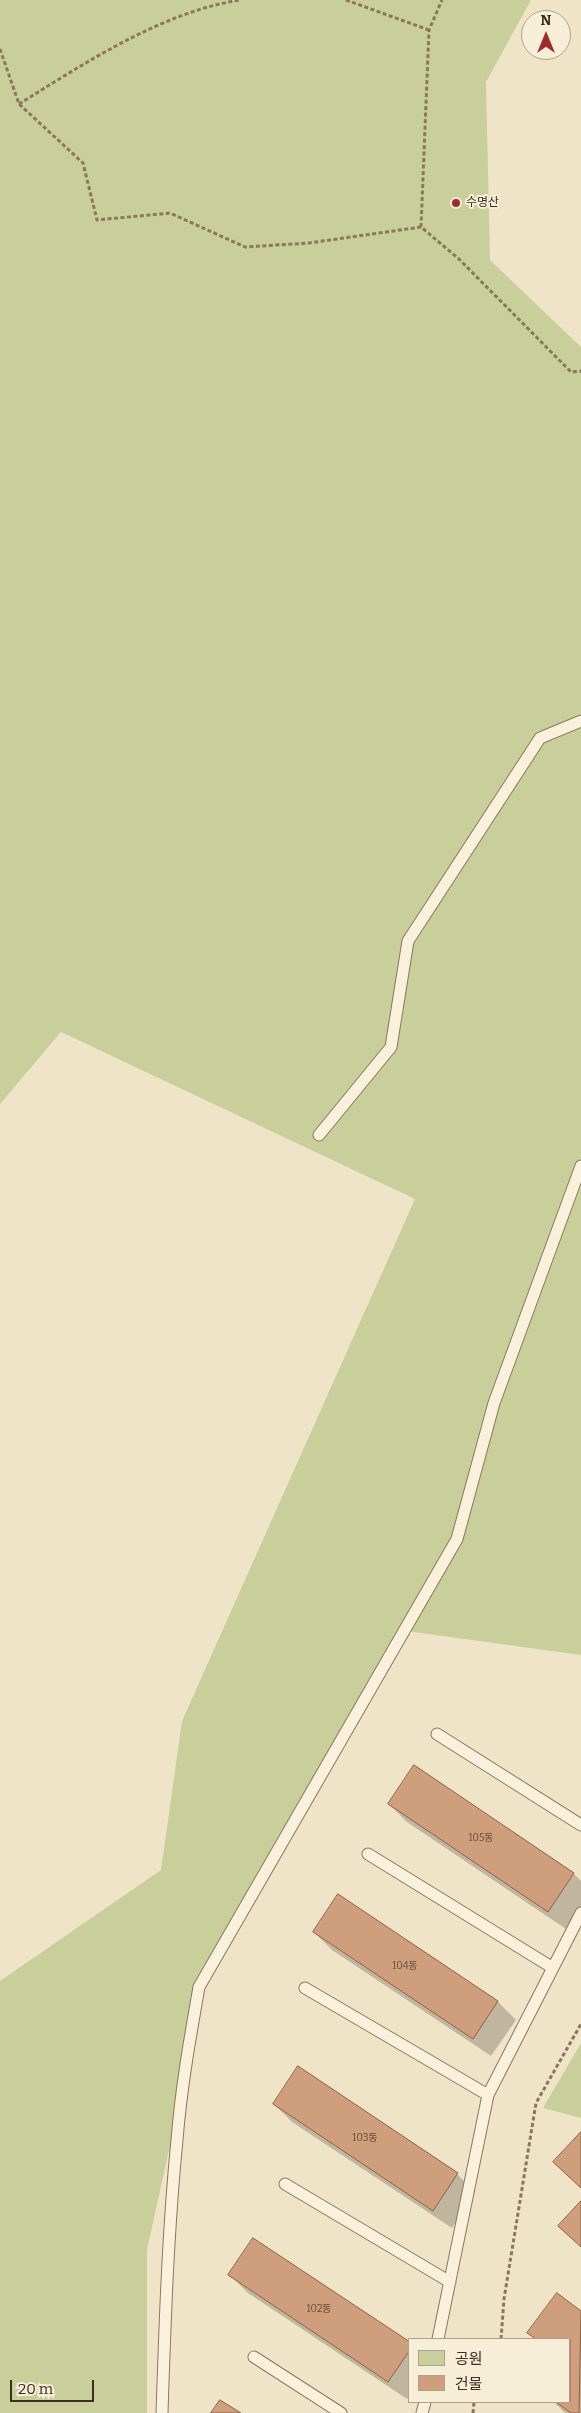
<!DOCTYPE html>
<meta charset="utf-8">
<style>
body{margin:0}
#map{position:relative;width:581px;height:2413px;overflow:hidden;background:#f0e4c8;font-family:Bitter,"Noto Sans KR",serif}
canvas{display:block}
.legend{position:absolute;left:408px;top:2338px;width:162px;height:65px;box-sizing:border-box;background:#f7eed8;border:1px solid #ada18e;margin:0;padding:6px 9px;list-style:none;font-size:15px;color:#3d2e20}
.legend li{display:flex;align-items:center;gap:10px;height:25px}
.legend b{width:25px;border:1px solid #ada18e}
.north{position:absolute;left:521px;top:10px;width:50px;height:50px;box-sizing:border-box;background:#f7eed8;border:1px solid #ada18e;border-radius:50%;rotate:0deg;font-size:14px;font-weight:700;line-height:20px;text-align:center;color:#3d2e20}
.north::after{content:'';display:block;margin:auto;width:18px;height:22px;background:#9e2a2b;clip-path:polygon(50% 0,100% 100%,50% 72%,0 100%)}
.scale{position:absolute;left:10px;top:2380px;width:84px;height:22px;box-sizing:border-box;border:2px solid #3d2e20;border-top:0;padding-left:6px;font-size:15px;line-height:18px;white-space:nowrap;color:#3d2e20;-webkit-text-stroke:4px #f7eed8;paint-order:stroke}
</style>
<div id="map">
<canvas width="581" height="2413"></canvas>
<ul class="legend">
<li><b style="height:14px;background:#c9cf9b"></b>공원</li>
<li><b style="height:14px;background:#cf9f7d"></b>건물</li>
</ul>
<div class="north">N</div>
<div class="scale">20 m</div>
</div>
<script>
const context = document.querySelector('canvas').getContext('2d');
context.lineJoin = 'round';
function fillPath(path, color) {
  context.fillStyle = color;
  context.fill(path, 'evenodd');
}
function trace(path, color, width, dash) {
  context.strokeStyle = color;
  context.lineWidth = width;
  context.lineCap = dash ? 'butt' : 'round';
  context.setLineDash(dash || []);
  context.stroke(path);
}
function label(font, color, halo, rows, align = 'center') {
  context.font = font + ' Bitter,"Noto Sans KR",serif';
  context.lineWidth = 4;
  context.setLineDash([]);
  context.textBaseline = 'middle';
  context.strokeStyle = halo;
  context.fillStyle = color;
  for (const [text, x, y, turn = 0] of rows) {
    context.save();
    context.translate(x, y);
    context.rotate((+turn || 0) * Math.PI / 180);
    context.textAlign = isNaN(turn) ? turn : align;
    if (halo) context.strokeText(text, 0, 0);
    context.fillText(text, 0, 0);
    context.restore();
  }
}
const green = new Path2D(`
 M0,0H531L486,82L490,260L581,347V1655L399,1630L207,1977L147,2250V2413H0V1981L161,1870L182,1721L415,1199L61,1032L0,1104Z
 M581,2043V2118L543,2108Z`);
const shadow = new Path2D(`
 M389,1804L574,1874L581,1881V1907L566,1929L407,1822Z
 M339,1896L498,2002L516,2020L491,2056L332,1950L314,1932Z
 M274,2104L457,2174L475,2192L452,2228L292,2122Z
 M230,2275L410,2344V2395L407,2399L248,2293Z
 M557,2295L581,2313V2413H565L554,2402H570V2339H535L529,2332Z`);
const building = new Path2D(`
 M414,1765L574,1873L548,1912L388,1804Z
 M338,1894L498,2001L473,2039L313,1932Z
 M298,2066L458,2173L433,2211L273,2104Z
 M581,2132V2188L553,2162Z
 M581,2201V2247L558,2226Z
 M253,2238L410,2342V2350L388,2382L228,2275Z
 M557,2293L581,2311L579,2413H571L556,2402H570V2339H536L527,2333Z
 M220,2400L241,2413H211Z`);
const path = new Path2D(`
 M346,0L429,30
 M0,49L19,104L83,163L97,220L170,213L245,247L309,243L421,227L459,259L571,372L581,371
 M19,104C85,63 162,12 240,0
 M421,227L429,30L442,0
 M501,2339L504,2299L536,2103L581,2024
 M473,2413L474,2402`);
const service = new Path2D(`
 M319,1135L391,1047L408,941L540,738L581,721
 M437,1734L581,1825
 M368,1854L553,1968
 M305,1988L488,2095
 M285,2184L450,2282
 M438,2339L488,2095L581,1913
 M254,2357L341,2413
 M162,2413C165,2322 168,2231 177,2140C181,2089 190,2038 199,1987L457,1539L494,1403L581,1166
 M422,2413L425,2402`);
const markers = [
 [456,203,5,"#9e2a2b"]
];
const numberNames = [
 ["105동",481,1838],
 ["104동",405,1966],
 ["103동",365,2138],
 ["102동",319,2309]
];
const poiNames = [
 ["수명산",466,203]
];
fillPath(green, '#c9cf9b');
fillPath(shadow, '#0003');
fillPath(building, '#cf9f7d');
trace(building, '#8d5f41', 1);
trace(service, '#8d765c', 13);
trace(path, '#8d765c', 3, [4, 2.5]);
trace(service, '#faf1dc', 11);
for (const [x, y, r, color] of markers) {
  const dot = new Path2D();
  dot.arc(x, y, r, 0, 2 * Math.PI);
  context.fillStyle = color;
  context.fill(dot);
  trace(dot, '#f7eed8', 2);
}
label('10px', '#624a37', null, numberNames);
label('12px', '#3d2e20', '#f7eed8', poiNames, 'left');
</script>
